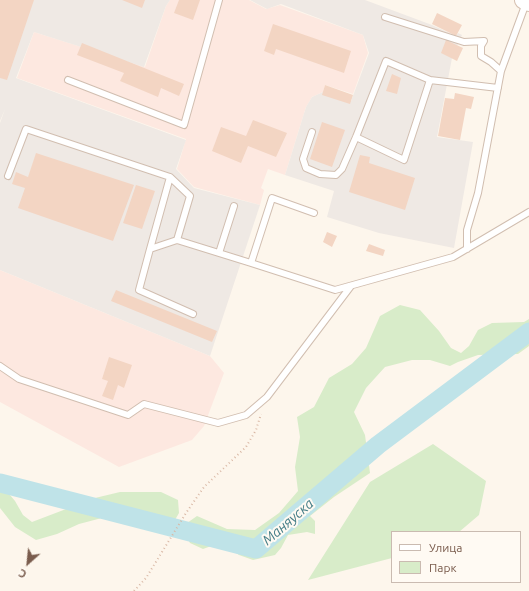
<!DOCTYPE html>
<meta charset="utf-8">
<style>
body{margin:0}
#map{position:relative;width:529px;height:591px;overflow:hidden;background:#fdf6ec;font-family:Ubuntu,sans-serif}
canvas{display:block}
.legend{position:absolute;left:391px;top:531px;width:130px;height:52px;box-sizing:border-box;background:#fffaf3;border:1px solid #cabbb1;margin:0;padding:5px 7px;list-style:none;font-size:12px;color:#7a5c4d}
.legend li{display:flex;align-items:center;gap:8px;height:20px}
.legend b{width:20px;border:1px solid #cabbb1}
.north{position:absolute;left:8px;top:543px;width:40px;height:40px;-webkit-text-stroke:3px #fffaf3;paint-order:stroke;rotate:207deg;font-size:11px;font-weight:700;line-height:16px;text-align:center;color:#7a5c4d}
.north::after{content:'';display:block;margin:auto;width:14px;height:18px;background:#7a5c4d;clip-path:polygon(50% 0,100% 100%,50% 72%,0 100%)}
</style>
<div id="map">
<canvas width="529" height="591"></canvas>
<ul class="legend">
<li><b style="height:5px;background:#fff"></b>Улица</li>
<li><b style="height:11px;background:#d8ecc9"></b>Парк</li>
</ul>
<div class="north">С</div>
</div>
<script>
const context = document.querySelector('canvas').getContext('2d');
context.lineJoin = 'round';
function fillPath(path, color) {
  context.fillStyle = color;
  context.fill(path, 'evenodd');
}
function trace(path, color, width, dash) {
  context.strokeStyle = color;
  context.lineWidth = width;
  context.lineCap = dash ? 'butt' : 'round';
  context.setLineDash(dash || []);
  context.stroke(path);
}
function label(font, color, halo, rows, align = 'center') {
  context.font = font + ' Ubuntu,sans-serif';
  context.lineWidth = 4;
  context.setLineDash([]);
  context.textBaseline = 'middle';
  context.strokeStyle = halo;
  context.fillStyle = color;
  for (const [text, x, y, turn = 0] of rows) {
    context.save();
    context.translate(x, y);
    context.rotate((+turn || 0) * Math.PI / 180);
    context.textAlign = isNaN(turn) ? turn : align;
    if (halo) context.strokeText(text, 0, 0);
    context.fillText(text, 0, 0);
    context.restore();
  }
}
const commercial = new Path2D(`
 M170,0H249L266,9L280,5L363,35L368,53L353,94L325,85L323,92L312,97L306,107L285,175L268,169L261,188L264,190L260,205L194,187L177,169L186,139L17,78L34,32L145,67L166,6Z
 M0,270L210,356L224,373L204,426L192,440L119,467L0,402Z`);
const industrial = new Path2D(`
 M0,0H170L166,6L144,67L34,32L16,78L186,140L176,169L194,188L260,205L210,356L0,270V123L5,109L0,121Z
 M250,0H365L432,25L456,36L458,33L462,35L452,58L437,137L473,142L454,248L379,233L327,217L334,191L285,175L306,107L312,97L323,92L351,101L369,53L363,35L281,4L267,9Z`);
const green = new Path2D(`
 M400,305L420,310L439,331L451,348L461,353L469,346L478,330L492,323L524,322L529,319V346L518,354L478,355L458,362L450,366L430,360H412L385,367L366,388L354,412L365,435L370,473L334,497L310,516L315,521V534L307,532L288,535L281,548L275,555L253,560L239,555L225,545H214L203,549L190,543L186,536L185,527L187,523L197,516L227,529L255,530L279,513L298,491L295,467L300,437L297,417L314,407L329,378L352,364L366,348L380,316Z
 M433,444L486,481L479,515L459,532H392V558L308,580L370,482Z
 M0,483L15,501L23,515L32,522L95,498L120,492H161L178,500L179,513L168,532L163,534L157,530L148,515L136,509L79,524L57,534L36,540L15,527L0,508Z`);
const river = new Path2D(`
 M0,483L256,549L378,445L529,332`);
const building = new Path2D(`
 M0,0H34L7,80L0,78Z
 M122,0H145L142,8Z
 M179,0H200L193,20L174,13Z
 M437,13L462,25L456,36L432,24Z
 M273,24L351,51L344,73L276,49L274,55L264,51Z
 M446,40L463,48L457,61L441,53Z
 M82,43L184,84L179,96L161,88L158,97L120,81L124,73L77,55Z
 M392,74L401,78L397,94L386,91Z
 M325,85L353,95L350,104L322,95Z
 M455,93L474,97L471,109L466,108L460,140L438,136L445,98L454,99Z
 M253,120L287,133L276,157L248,146L241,163L212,151L221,127L246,136Z
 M322,122L345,130L332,167L310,159Z
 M36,153L134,185L113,241L18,208L25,188L12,184L16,172L28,177Z
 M360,155L370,157L369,163L415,178L405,210L349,192Z
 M136,185L155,191L142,229L123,223Z
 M327,232L337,236L332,247L323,242Z
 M369,244L385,250L383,256L366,251Z
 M116,290L217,331L212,342L111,301Z
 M109,357L132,365L124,388L118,385L113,400L102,396L108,381L102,379Z`);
const path = new Path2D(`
 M134,591L146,578L186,513L204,487L246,447L256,430L261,414`);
const service = new Path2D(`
 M385,17L464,42L484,41L481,46V56L491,62L501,71
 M68,80L184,125L219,0
 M312,132L303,159L306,168L320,174L336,175L342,169L356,137L386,61L430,80L498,88
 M356,137L404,160L430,80
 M8,176L26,129L170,177L190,196L177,240
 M314,213L272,198L251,263L335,290L453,257L529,212
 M150,249L170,177
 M467,249V230L478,193L501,71L526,3
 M219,253L234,206
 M193,314L139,290L150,249L177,240L251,263
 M0,366L19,379L128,415L144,404L218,423L246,415L267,397L351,286`);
const secondary = new Path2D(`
 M524,0L529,2`);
const waterNames = [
 ["Маняуска",288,522,-41]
];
fillPath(commercial, '#fde8e0');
fillPath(industrial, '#efe9e4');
fillPath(green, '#d8ecc9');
trace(river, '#bfe3e8', 19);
fillPath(building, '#f3d5c3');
trace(service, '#d1beb0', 8);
trace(secondary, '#d6c0b0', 20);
trace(path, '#d9b8a5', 2, [1, 3]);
trace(service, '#fff', 6);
trace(secondary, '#fff', 18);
label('italic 14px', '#437c86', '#fffaf3', waterNames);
</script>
